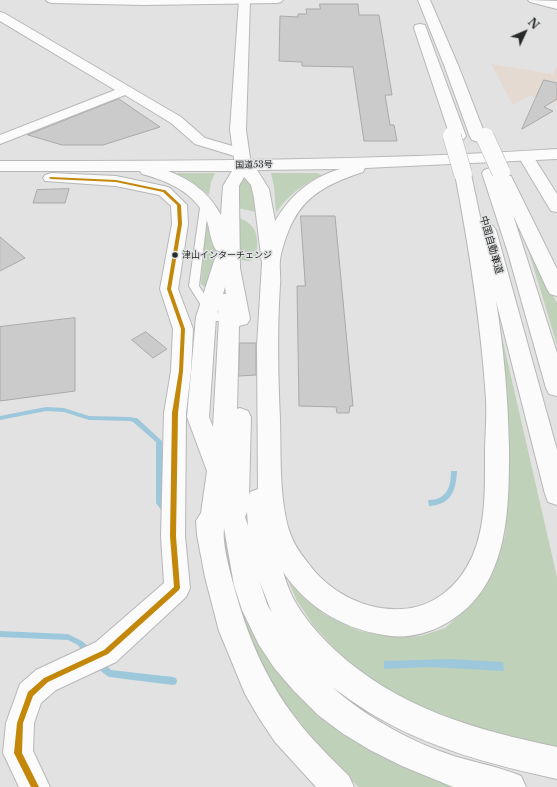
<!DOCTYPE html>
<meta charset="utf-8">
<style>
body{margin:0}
#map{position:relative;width:557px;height:787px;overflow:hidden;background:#e2e2e2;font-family:"Libre Baskerville",serif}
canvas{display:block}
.north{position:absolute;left:505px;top:12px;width:40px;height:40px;-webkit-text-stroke:3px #e1e2e3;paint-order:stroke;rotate:46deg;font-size:11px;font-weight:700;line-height:16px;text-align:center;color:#282929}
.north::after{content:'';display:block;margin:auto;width:14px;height:18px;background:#282929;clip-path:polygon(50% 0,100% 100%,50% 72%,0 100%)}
</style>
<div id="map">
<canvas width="557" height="787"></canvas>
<div class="north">N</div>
</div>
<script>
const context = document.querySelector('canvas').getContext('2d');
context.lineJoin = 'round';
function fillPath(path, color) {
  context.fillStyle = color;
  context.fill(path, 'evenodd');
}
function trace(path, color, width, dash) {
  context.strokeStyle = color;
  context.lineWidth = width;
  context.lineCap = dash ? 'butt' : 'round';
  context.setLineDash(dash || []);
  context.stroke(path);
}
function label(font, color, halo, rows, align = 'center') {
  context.font = font + ' "Libre Baskerville","Noto Sans JP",serif';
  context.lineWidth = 3;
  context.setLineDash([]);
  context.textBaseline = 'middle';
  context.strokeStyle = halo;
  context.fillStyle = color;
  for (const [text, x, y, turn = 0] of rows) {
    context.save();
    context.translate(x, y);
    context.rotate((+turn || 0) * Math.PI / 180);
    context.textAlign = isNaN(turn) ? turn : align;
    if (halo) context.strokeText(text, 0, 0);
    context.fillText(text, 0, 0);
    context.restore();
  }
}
const commercial = new Path2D(`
 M491,64L553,74L557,66V102L529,96L513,105Z`);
const green = new Path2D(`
 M178,173H215L211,182L209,195L194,185L176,176Z
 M271,173H317L322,175C302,185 288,195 276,213L274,186Z
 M243,176C253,184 256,200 256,212L238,208L239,187Z
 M238,217C258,226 259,236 256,257C250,263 244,262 238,257Z
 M209,226C219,254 218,261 206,288L201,284L205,231L206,227Z
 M529,252L557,303V345Z
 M493,298L557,577V747L479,728L421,706L369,679L345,660L314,626L297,601L287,578L302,596L324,614L359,631L394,637L421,636L445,628L461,614L480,592L494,565L505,536L506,516L507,467Z
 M224,533L239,590L290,678L467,787H358L278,701L250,650L225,557Z`);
const water = new Path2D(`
 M451,471H457C456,491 451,505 429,506L428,500C447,500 451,487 451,471Z
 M450,659L503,662L504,671L429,667L384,669V661Z`);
const stream = new Path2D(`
 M46,407L64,408L89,416L130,417L135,418H137L162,441V502L167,509L166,511L164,512L162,511L156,503V442L133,422L130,421L89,420L64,412L46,411L0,420V416Z
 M0,631L68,634L82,641L91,649L92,652L91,655L88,656L85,655L78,645L68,640L0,637Z
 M98,659L101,660L111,670L173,677L176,678L177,681L176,684L173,685L109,677C104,674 97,668 94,663L95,660Z`);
const building = new Path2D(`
 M320,4H358L359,15H379L392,95H385L390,125H394L397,141H364L353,67L302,66V62L279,61L280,16L298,17V14H307L306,9H320Z
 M544,80L557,83V99L544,107L553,111L522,129Z
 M119,99L160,127L103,145H62L28,135Z
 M69,189L65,203H33L37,190Z
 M301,216H335L353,406H350L349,413H337L336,407L299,406L297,286H305Z
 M0,237L25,258L0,271Z
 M75,318V391L0,401V327Z
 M146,332L167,349L153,358L132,340Z
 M240,343H256V375L239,376Z`);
const lane = new Path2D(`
 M205,198L209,201L199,286L212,306L223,318L222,321H214L204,310L189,286L201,201Z`);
const street = new Path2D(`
 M46,0H283L281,2L277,3L144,5L52,3L48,2Z
 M528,0L557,1V9L530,2Z
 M0,12L4,13L181,117L205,138L246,150L249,153L246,156L241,158L195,144L171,123L125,95L0,144V135L115,90L0,21Z
 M526,151L531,153L557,194V212L551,211L518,156L521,153Z
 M51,173L116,176L164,186L170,188L187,205L188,224L178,289L193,329L191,371L186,413L185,536L190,588L186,597L116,662L56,690L41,703L34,723L33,751L50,787H19L3,753L6,723L20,684L36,670L96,642L164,583L161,536L164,413L171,371L173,329L160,289L172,224L171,206L159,195L116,186L45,181L43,178L45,175Z`);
const secondary = new Path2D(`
 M239,0L250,1L246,130L251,165L249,168L243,170L237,168L235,165L230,130Z`);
const highway = new Path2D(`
 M418,0H430L458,65L486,137L484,140L478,142L472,140L470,137L444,65Z
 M420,24L425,25L426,28L466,136L464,139L458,141L452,139L450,136L414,28L415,25Z
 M557,149V159L365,168L363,172C335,181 307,193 293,221C288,230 281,250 280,260C279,268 281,277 280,285C277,330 278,375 280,419C281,455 279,493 288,527C292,541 299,552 308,563C329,592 365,611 401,609C433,608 459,586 472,557C486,526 485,489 485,455C485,437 487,418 486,399C481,323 469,248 455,174L457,170L463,169L469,170L471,174L482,226L487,224L493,226L496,230L557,450V505L548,502L545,494L496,301C504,350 508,399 509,448C509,512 509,591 443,625C428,633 409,638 391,636C347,631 308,609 283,572C286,581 289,590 293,598C303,617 319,635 335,650C397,708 476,730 557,747V779C493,765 427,748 370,713C357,705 345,696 332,687C366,717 411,742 454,756C476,763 500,767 521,776L526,787H453L402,766L370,750L342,733L318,715L294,691L275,669L259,645L242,610L234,585L224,528C222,543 229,568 233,583C246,633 265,679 297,720C312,740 331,758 349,776L354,787H316L275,742L259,718L245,694L219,631L205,577L197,535L196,521L201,513L207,471L187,417L196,317L214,261L216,257L222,255V252L216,250C210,241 210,228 206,218C194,192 168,181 142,174L140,171H0V161C186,161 371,161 557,149ZM340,169C310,178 291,195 275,221L269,189L257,170ZM168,171H232L223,186L221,215C209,193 192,180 168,171ZM244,177L251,185L254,198L262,263L257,346L258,489L250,492L249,495L251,417L248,411L240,408L237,409L239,326L247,324L250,319L240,268L239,197V186ZM225,287L226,294H223ZM218,310L219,319L213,427L209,417L216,317ZM247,512L248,526L245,517ZM259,580L272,613L267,604Z
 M490,168L496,170L499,176L505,175L511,176L513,180L557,269V296L550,294L547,289L513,215L557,353V396L549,394L546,388L508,253L482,173L484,170Z`);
const highwayBridge = new Path2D(`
 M452,136L463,174
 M485,137L501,172`);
const bus1 = new Path2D(`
 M50,177L116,180L164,190H165L181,205L182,224L171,289L185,329L183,371L178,413L176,536L180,588L179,590L108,654L48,682L33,696L23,723L22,753L39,787H31L14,753L17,723L28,692L44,678L104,650L174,587L170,536L172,413L179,371L181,329L167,289L178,224L177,205L163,192L116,182L51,179L49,178Z`);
const markers = [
 [175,255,3.5,"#282929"]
];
const farStreetnames = [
 ["国道53号",254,165,-1]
];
const busNames = [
 ["津山インターチェンジ",182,255]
];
const streetNames = [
 ["中国自動車道",491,245,74]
];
fillPath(commercial, '#e5dad2');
fillPath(green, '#bfd1b8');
fillPath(water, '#9dc8dc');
fillPath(stream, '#9dc8dc');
fillPath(building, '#cbcbcb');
trace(building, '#a9a9a9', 1);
trace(lane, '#b7b7b7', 2);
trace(street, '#b7b7b7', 2);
trace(secondary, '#b7b7b7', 2);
trace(highway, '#b7b7b7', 2);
fillPath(lane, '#fbfbfb');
fillPath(street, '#fbfbfb');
fillPath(secondary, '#fbfbfb');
fillPath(highway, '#fbfbfb');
trace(highwayBridge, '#b7b7b7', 19, []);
trace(highwayBridge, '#fbfbfb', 18);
fillPath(bus1, '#c3870a');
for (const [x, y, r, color] of markers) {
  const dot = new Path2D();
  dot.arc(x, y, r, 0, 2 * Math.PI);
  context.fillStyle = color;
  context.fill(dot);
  trace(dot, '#e1e2e3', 1.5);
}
label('9px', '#282929', '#e1e2e3', farStreetnames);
label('9px', '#282929', '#e1e2e3', busNames, 'left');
label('10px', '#282929', '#e1e2e3', streetNames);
</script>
